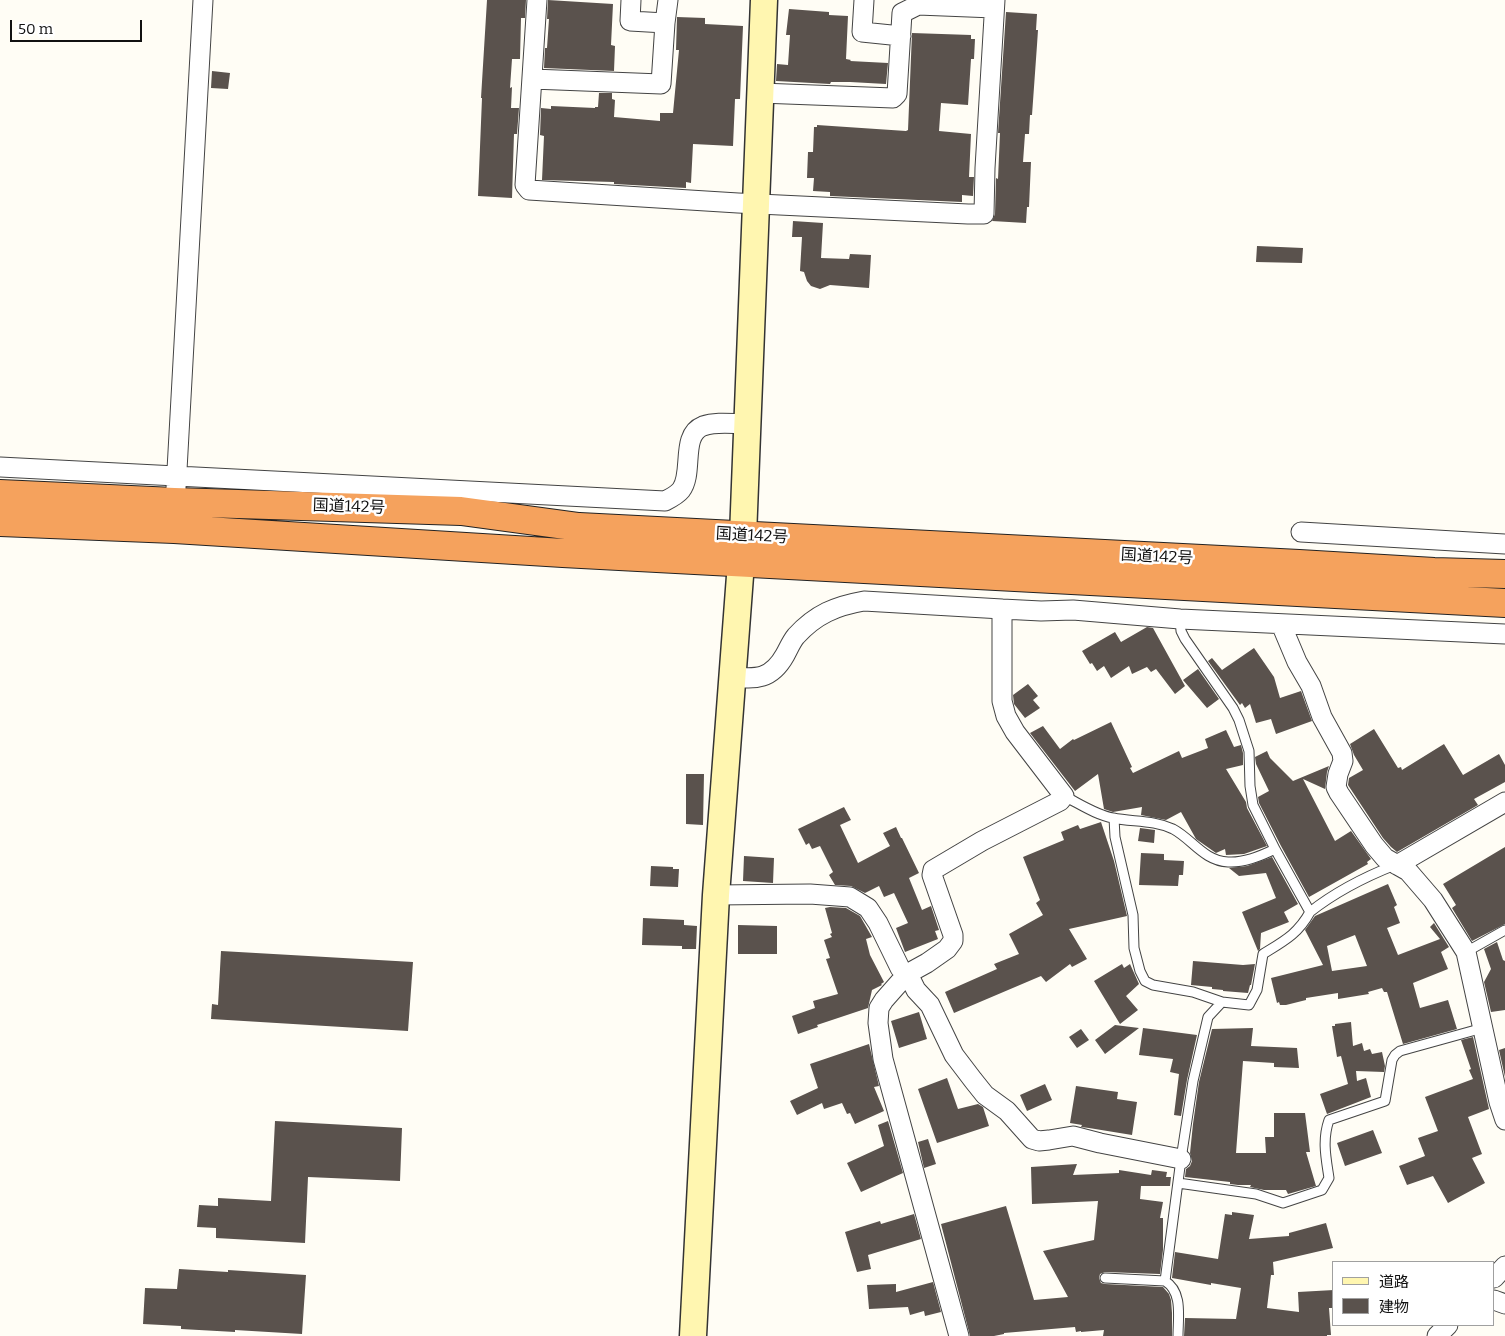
<!DOCTYPE html>
<meta charset="utf-8">
<style>
body{margin:0}
#map{position:relative;width:1505px;height:1336px;overflow:hidden;background:#fffdf5;font-family:Bitter,"Noto Sans JP",serif}
canvas{display:block}
.legend{position:absolute;left:1332px;top:1261px;width:162px;height:65px;box-sizing:border-box;background:#fff;border:1px solid #a0a0a0;margin:0;padding:6px 9px;list-style:none;font-size:15px;color:#111}
.legend li{display:flex;align-items:center;gap:10px;height:25px}
.legend b{width:25px;border:1px solid #a0a0a0}
.scale{position:absolute;left:10px;top:20px;width:132px;height:22px;box-sizing:border-box;border:2px solid #111;border-top:0;padding-left:6px;font-size:15px;line-height:18px;white-space:nowrap;color:#111;-webkit-text-stroke:4px #fff;paint-order:stroke}
</style>
<div id="map">
<canvas width="1505" height="1336"></canvas>
<ul class="legend">
<li><b style="height:6px;background:#fff6b0"></b>道路</li>
<li><b style="height:14px;background:#5a524d"></b>建物</li>
</ul>
<div class="scale">50 m</div>
</div>
<script>
const context = document.querySelector('canvas').getContext('2d');
context.lineJoin = 'round';
function fillPath(path, color) {
  context.fillStyle = color;
  context.fill(path, 'evenodd');
}
function trace(path, color, width, dash) {
  context.strokeStyle = color;
  context.lineWidth = width;
  context.lineCap = dash ? 'butt' : 'round';
  context.setLineDash(dash || []);
  context.stroke(path);
}
function label(font, color, halo, rows, align = 'center') {
  context.font = font + ' Bitter,"Noto Sans JP",serif';
  context.lineWidth = 5;
  context.setLineDash([]);
  context.textBaseline = 'middle';
  context.strokeStyle = halo;
  context.fillStyle = color;
  for (const [text, x, y, turn = 0] of rows) {
    context.save();
    context.translate(x, y);
    context.rotate((+turn || 0) * Math.PI / 180);
    context.textAlign = isNaN(turn) ? turn : align;
    if (halo) context.strokeText(text, 0, 0);
    context.fillText(text, 0, 0);
    context.restore();
  }
}
const building = new Path2D(`
 M487,0H526L525,18H521L520,59H512L510,88L512,87L511,108H519L517,134H514L512,198L478,196L482,98H481Z
 M548,0L613,4L611,45L615,46L614,71L544,68L545,48H547L549,19H547Z
 M789,9L829,12V15L848,16L846,59L851,60L850,61L888,63L886,84L850,82H831L830,84L776,81L777,64L788,65L790,35H786Z
 M1006,12L1037,14L1036,30H1038L1037,45L1032,115H1030L1029,134H1025L1023,162H1031L1029,207H1027L1026,223L992,221L995,214L996,178L998,179L1000,133H998Z
 M677,17L705,18V24L743,26L740,99H735L733,146L693,144L691,183L686,182V188L614,184V182L542,180L544,136L540,135L541,108L551,109V106L595,108V107H598L599,93H612V99L615,100L614,117L660,121V113H673L679,50H676Z
 M912,33L971,35V39H975L974,59H971L968,105L941,103L939,131L971,134L969,177H974L973,196L962,195V202L830,196V192L813,191L814,178H807L808,152H813L814,127H817V125L906,131L908,130Z
 M212,71L230,73L228,89L211,88Z
 M793,221L823,223L821,258L849,259L850,254L871,255L869,288L830,285L820,289L811,286L807,281L804,272L800,271L802,237H792Z
 M1257,246L1303,248L1302,263L1256,262Z
 M1147,627L1153,628L1185,686L1175,694L1156,669L1151,672L1147,667L1132,674L1129,666L1111,678L1104,666L1097,671L1092,663L1090,664L1082,651L1115,632L1121,642Z
 M1254,648L1274,677L1280,698L1301,691L1312,721L1276,734L1271,719L1256,723L1250,704L1245,708L1242,703L1240,705L1208,661L1212,658L1222,670Z
 M1198,669L1219,699L1207,708L1183,680Z
 M1028,684L1038,696L1033,700L1040,708L1025,718L1014,704L1013,695Z
 M1111,722L1132,767L1130,768L1133,773L1179,751L1182,758L1208,748L1205,739L1226,730L1234,747L1241,745L1243,753V765L1226,769L1246,802L1247,808L1267,846L1244,854L1226,855L1225,849L1216,853L1196,839L1181,812L1166,820L1141,815L1142,807L1113,812L1104,809L1098,774L1075,791L1030,733L1043,726L1060,749L1073,739L1074,740Z
 M1374,729L1398,768L1401,767L1402,770L1444,744L1463,775L1499,754L1505,765V782L1474,799L1478,805L1397,852L1391,847L1383,838L1348,785L1349,778L1363,770L1354,755L1350,744Z
 M1267,751L1270,758L1293,781L1329,766L1327,772L1325,789L1303,779L1335,841L1351,831L1371,859L1367,862L1368,864L1309,897L1281,846L1259,803L1258,797L1269,791L1256,764L1255,757Z
 M686,774H704L703,825L686,824Z
 M844,807L851,820L840,825L858,863L890,846L883,833L896,827L901,838H902L919,873L909,878L922,910L931,906L939,930L935,931L938,939L905,952L896,928L908,923L894,893L884,897L879,886L865,893L851,886L835,885L829,875L833,872L820,846L812,849L809,843L806,845L798,829Z
 M1101,822L1114,861L1127,916L1069,929L1087,959L1072,967L1070,964L1046,982L1041,976L954,1013L945,992L997,969L994,964L1019,954L1009,934L1043,915L1036,903L1040,900L1023,857L1064,840L1061,832L1078,825L1080,829Z
 M1140,828L1155,830L1154,843L1138,841Z
 M1505,847V924L1472,941L1452,908L1456,905L1443,884Z
 M1141,853L1164,854V860L1184,861L1183,875H1179L1178,886L1139,885Z
 M744,856L774,858L773,883L743,881Z
 M1272,857L1298,904L1284,912L1289,922L1261,933L1260,949L1258,951L1242,912L1276,898L1266,873L1239,876L1229,868L1247,866Z
 M651,866L673,867V869H679L678,887L650,886Z
 M1388,884L1397,905L1394,907L1400,923L1387,928L1398,955L1440,939L1430,927L1434,923L1449,947L1441,952L1448,969L1413,983L1420,1008L1448,1000L1457,1029L1403,1044L1387,992H1384L1382,988L1368,992L1369,994L1338,999V993L1306,998V1000L1286,1005H1280L1279,1002L1277,1003L1271,978L1323,965L1305,930L1315,916ZM1355,935L1367,966L1332,971L1327,946Z
 M830,907L846,908L860,916L872,937L866,939L870,955L884,982L881,984L882,985L872,990L868,1008L817,1025L818,1027L798,1034L792,1016L815,1008L813,1001L838,994L826,959L830,958L824,940L832,937L830,934L832,933L825,908Z
 M643,918L684,920V925L697,926L696,949H682V946L642,945Z
 M738,925L777,926V954H738Z
 M1497,942L1503,960L1505,961V1010L1491,1012L1484,982L1491,969L1484,949Z
 M221,951L413,962L408,1031L211,1019L212,1004L218,1005Z
 M1193,961L1243,965L1255,964L1251,985H1250L1248,993L1223,991V990L1212,989V987L1191,985Z
 M1122,964L1124,968L1130,964L1139,984L1126,996L1138,1010L1120,1024L1094,981Z
 M919,1012L927,1039L899,1048L891,1021Z
 M1351,1022L1353,1046L1362,1043L1364,1051L1370,1049L1372,1054L1382,1052L1385,1066L1384,1072L1356,1071L1357,1081L1366,1078L1371,1097L1327,1114L1320,1094L1348,1084L1341,1056L1337,1057L1332,1026H1335V1024Z
 M1115,1025L1139,1028L1105,1054L1095,1040Z
 M1143,1028L1197,1035L1187,1080L1181,1116L1174,1115L1179,1074L1170,1072L1173,1059L1139,1055Z
 M1253,1028L1251,1046L1297,1048L1299,1068L1274,1067V1063L1243,1061L1236,1153H1266L1265,1137H1274V1113H1305L1310,1152H1306L1316,1186L1288,1194L1286,1190H1264L1250,1187L1251,1185H1238L1230,1184V1182L1185,1177L1186,1169L1190,1166L1192,1161L1190,1153L1193,1124L1199,1082L1212,1029Z
 M1081,1029L1089,1040L1077,1048L1069,1037Z
 M1473,1037L1489,1109L1468,1117L1482,1154L1472,1158L1485,1183L1448,1203L1433,1176L1407,1185L1399,1166L1425,1156L1418,1138L1438,1131L1425,1097L1473,1079L1469,1070L1471,1069L1461,1040Z
 M869,1044L879,1086L874,1087L884,1111L855,1124L850,1113L847,1114L842,1103L824,1109L822,1103L797,1115L790,1101L818,1088L810,1064Z
 M1505,1048V1077L1499,1050Z
 M947,1078L958,1109L978,1104L983,1107L989,1126L937,1143L918,1089Z
 M1045,1084L1052,1100L1027,1111L1020,1095Z
 M1076,1086L1118,1092L1117,1099L1137,1102L1132,1135L1089,1128L1081,1127L1082,1125L1070,1123Z
 M275,1121L402,1128L400,1181L308,1177L305,1243L216,1238V1228L197,1227L199,1205L218,1206V1198L271,1201Z
 M888,1121L903,1173L861,1192L847,1163L884,1146L878,1125Z
 M1373,1130L1382,1153L1345,1166L1337,1143Z
 M928,1139L936,1164L924,1168L918,1142Z
 M1077,1164L1073,1175L1119,1173V1170L1151,1175L1152,1170L1167,1172L1166,1177H1171L1170,1186H1141L1140,1199L1163,1202L1160,1218H1163V1250L1160,1274L1105,1272L1100,1274L1099,1278L1101,1283L1105,1284L1163,1287L1169,1294L1171,1300L1172,1313V1336H1103L1104,1330L1081,1332V1331L1076,1332L1075,1327L1004,1333V1334L994,1336H970L941,1224L1006,1206L1034,1300L1068,1297L1043,1251L1094,1240L1098,1201L1032,1204L1031,1167Z
 M1232,1212L1254,1215L1249,1239L1289,1236V1233L1326,1223L1333,1248L1273,1262L1274,1275H1271L1267,1308L1299,1312L1298,1292L1334,1290V1308H1329L1331,1335H1327V1336H1184L1185,1318L1236,1319L1241,1288L1211,1283V1285L1172,1278L1175,1252L1218,1259L1225,1214L1232,1215Z
 M914,1214L921,1239L868,1255L871,1269L857,1272L845,1232L880,1221L881,1224Z
 M179,1269L228,1272V1270L306,1275L302,1334L235,1330V1332L181,1329V1326L143,1324L145,1288L177,1289Z
 M933,1282L941,1312L925,1316L924,1311L910,1315L908,1307L869,1309L867,1285L896,1284V1292Z`);
const lane = new Path2D(`
 M1180,619L1181,631L1185,639L1233,708L1239,720L1249,751L1250,786L1253,805L1275,849
 M1064,796C1080,804 1096,815 1113,818C1133,822 1154,820 1173,829C1192,839 1204,861 1228,862C1243,863 1261,856 1275,849L1310,912C1334,893 1367,876 1395,865
 M1114,818L1115,837L1133,915L1134,948L1140,971L1145,981L1153,985L1193,992L1222,1002L1208,1017L1193,1081L1181,1159L1165,1281C1183,1292 1178,1317 1178,1336
 M1466,952L1505,930
 M1222,1002L1249,1005L1257,990L1263,954C1284,941 1298,934 1310,912
 M1178,1183L1256,1194L1283,1203L1322,1190L1329,1178C1326,1158 1322,1140 1329,1120L1385,1101L1392,1060L1395,1055L1400,1051L1483,1028
 M1105,1278L1165,1281`);
const street = new Path2D(`
 M537,0L525,185L529,190L738,203L968,214H984L985,168L995,0
 M864,0L862,32L901,36
 M665,23L668,0
 M532,79L661,84L665,23L630,21L631,0
 M760,93L893,98L897,94L902,13L918,5L994,8
 M0,467L665,501C671,498 677,495 681,490C694,473 680,435 703,426C717,421 733,424 747,424
 M176,488L203,0
 M1301,532L1505,544
 M1002,609L1041,611L1073,610L1180,619L1505,634
 M1281,624L1297,662L1311,686L1322,717L1342,753L1343,761L1338,774L1336,787L1339,793L1374,845L1385,858L1408,871L1433,900L1466,952L1499,1102L1505,1120
 M732,677C756,679 771,680 785,655C789,648 791,642 796,636C816,614 836,606 864,601L1002,609V701L1006,716L1015,732L1064,796L1060,801L982,841L933,870L932,875L953,935V941L947,949L927,963L907,974L884,1000L879,1008L878,1023L883,1059L959,1336
 M1397,865L1505,802
 M716,895L810,894L850,897L868,908L878,923L900,968L911,980L916,990L930,1005L954,1055L973,1080L985,1095L1007,1111L1032,1139L1039,1141L1049,1140L1073,1136L1100,1143L1181,1159
 M1494,1278L1505,1266
 M1494,1300L1505,1304
 M1437,1336L1448,1325`);
const secondary = new Path2D(`
 M693,1336L716,895L743,536L764,0`);
const highway = new Path2D(`
 M0,494L174,502L461,511L579,527L1299,564L1434,572L1505,574
 M0,522L174,529L563,553L1505,603`);
const streetNames = [
 ["国道142号",349,507,2],
 ["国道142号",752,536,3],
 ["国道142号",1157,557,3]
];
fillPath(building, '#5a524d');
trace(lane, '#444', 11);
trace(street, '#444', 21);
trace(secondary, '#333', 29);
trace(highway, '#222', 30);
trace(lane, '#fff', 9);
trace(street, '#fff', 19);
trace(secondary, '#fff6b0', 26);
trace(highway, '#f5a25d', 28);
label('16px', '#111', '#fff', streetNames);
</script>
